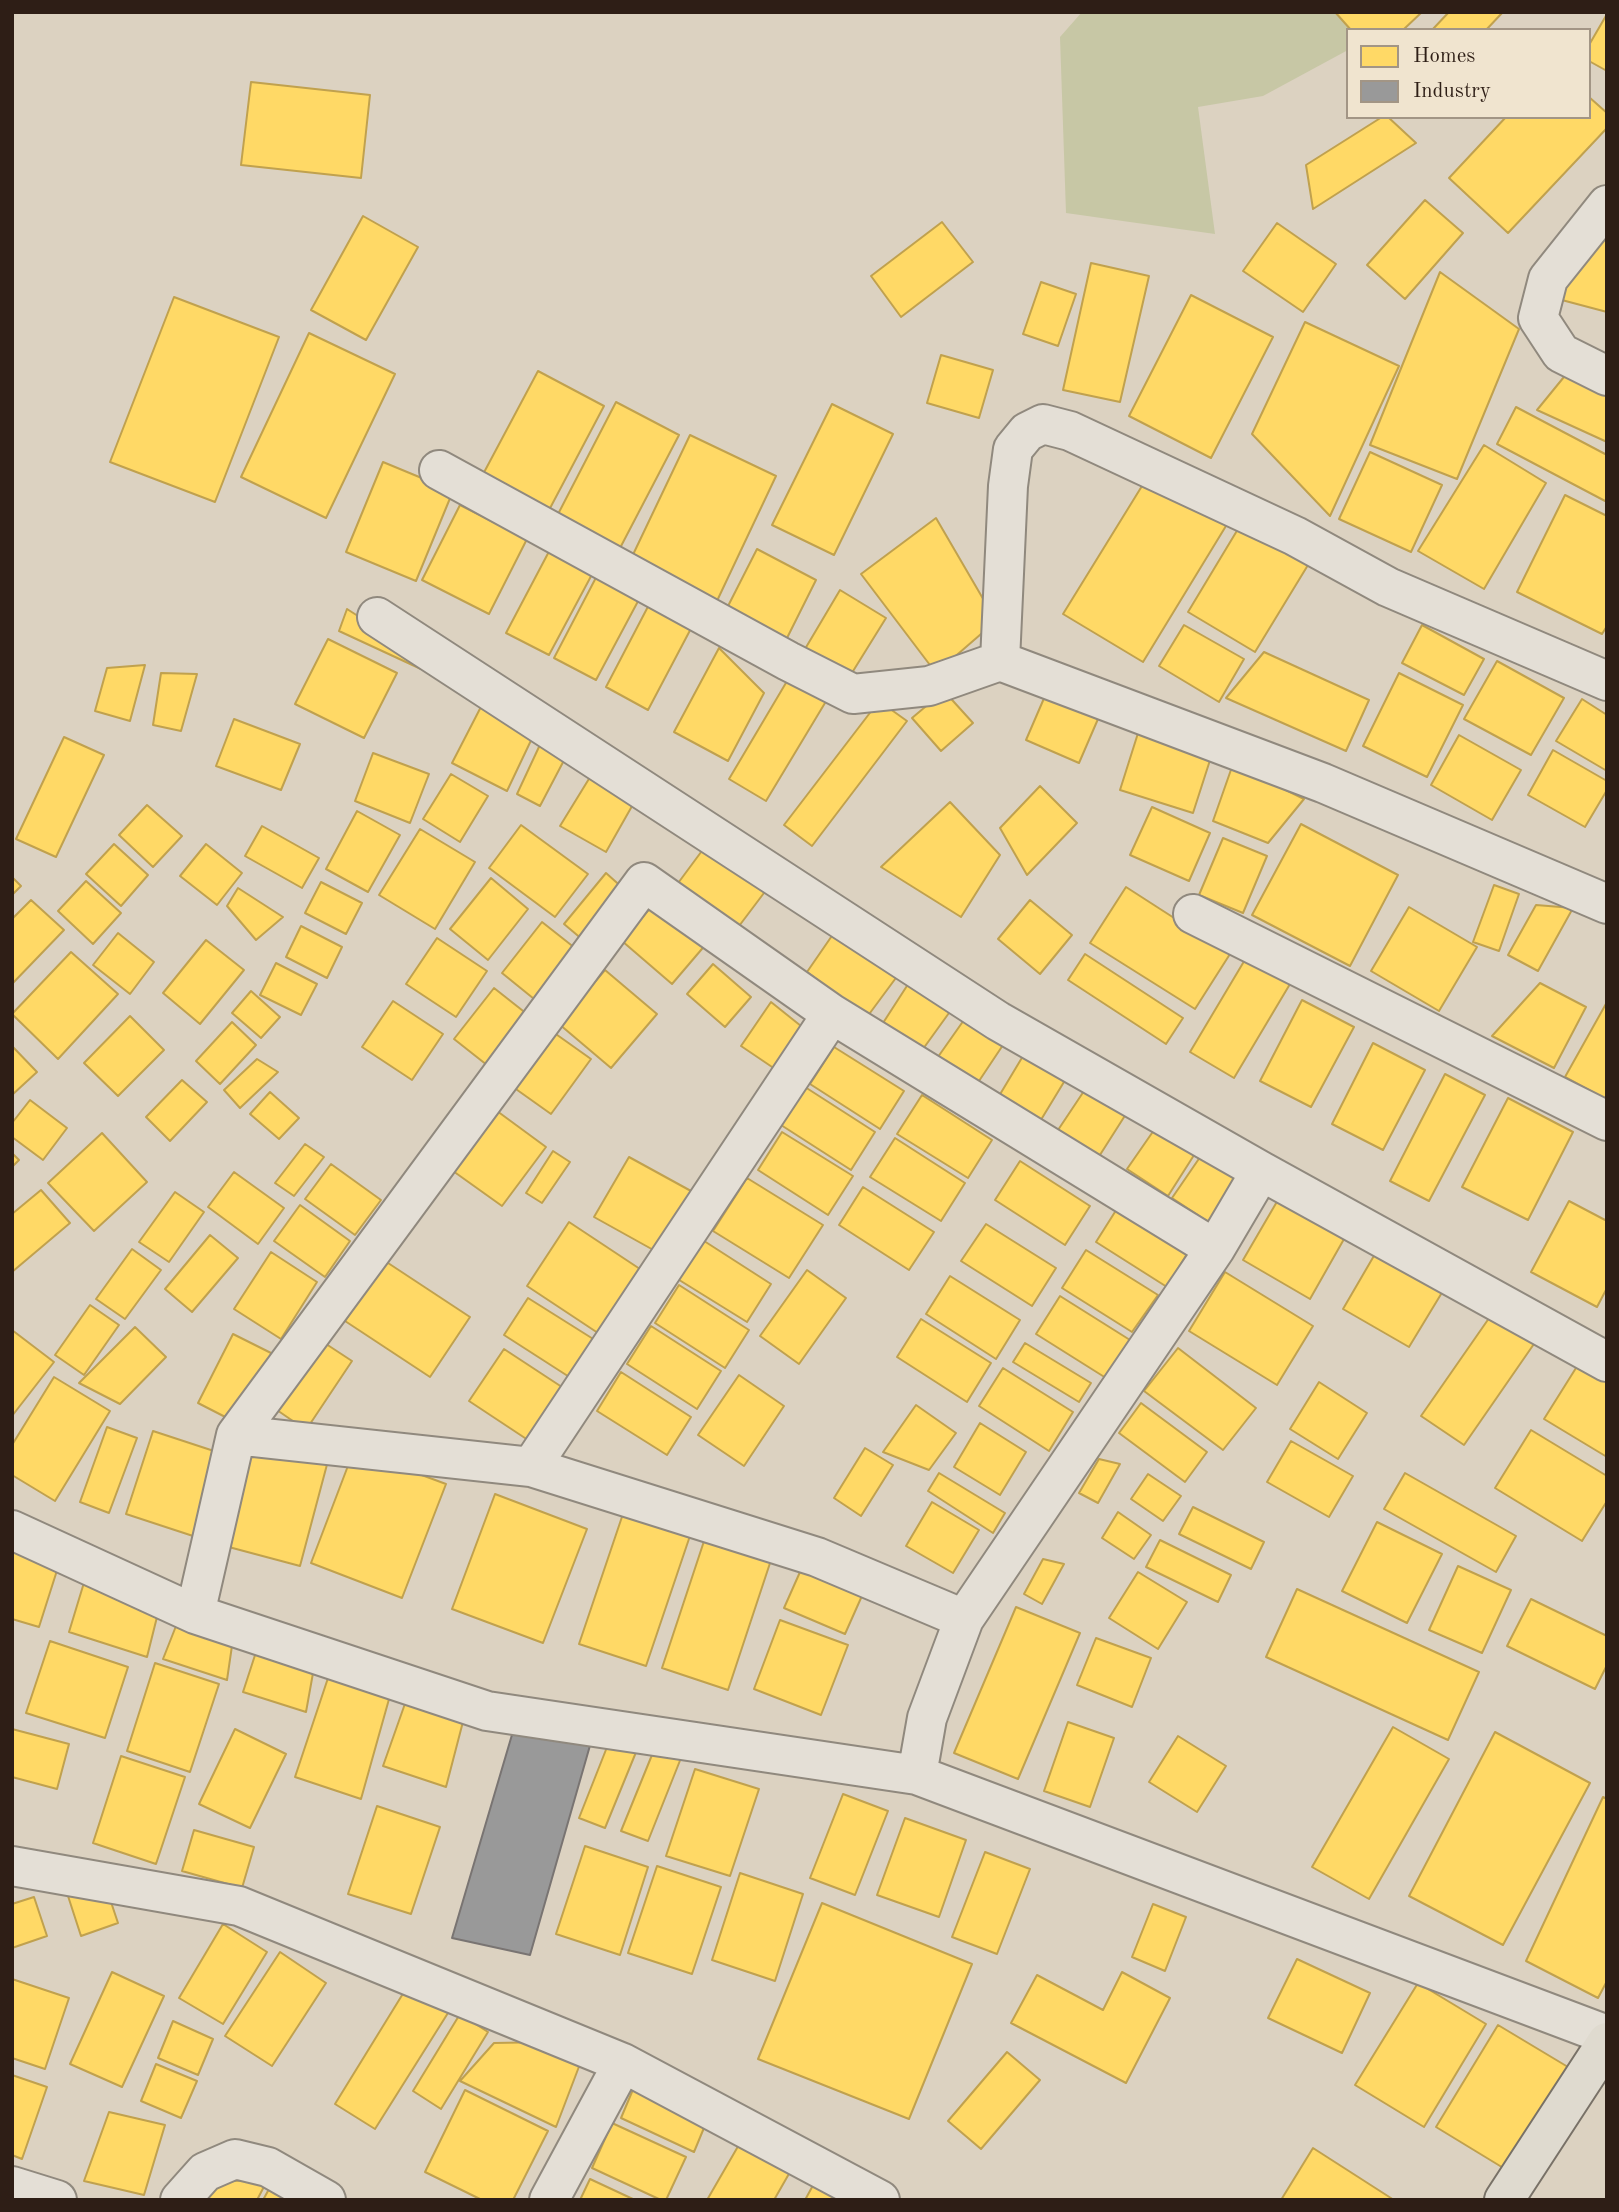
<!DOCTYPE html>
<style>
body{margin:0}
#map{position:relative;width:1619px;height:2212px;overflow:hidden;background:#dcd2c1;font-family:"Old Standard TT",serif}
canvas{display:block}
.frame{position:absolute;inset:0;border:14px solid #2e1e16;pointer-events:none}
.legend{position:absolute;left:1346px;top:28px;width:245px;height:91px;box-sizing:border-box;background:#f0e4cf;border:2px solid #a29585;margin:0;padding:9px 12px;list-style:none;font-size:21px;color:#2e1e16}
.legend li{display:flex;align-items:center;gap:14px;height:35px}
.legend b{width:35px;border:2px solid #a29585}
</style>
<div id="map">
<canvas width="1619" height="2212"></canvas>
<div class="frame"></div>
<ul class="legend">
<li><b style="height:19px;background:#ffd966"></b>Homes</li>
<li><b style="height:19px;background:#999"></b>Industry</li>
</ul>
</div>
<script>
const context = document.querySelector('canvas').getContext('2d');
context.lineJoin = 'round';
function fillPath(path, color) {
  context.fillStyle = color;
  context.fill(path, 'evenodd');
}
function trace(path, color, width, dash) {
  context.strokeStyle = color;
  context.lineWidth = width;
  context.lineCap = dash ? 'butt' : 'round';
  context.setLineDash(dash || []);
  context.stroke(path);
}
const green = new Path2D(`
 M1082,12H1385L1386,30H1348V50L1263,96L1198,107L1215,234L1066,213L1060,37Z`);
const homes = new Path2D(`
 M1335,12H1422L1403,30H1351Z
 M1449,12H1503L1486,30H1432Z
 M1607,14V71L1589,61V45Z
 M251,82L370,95L361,178L241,165Z
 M1589,97L1607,113V128L1508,233L1449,178L1506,117H1589Z
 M1382,117H1388L1416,143L1313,209L1306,165Z
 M1425,200L1463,233L1405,299L1367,265Z
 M363,216L418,247L366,340L311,310Z
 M1607,218V312L1558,299Z
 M942,222L973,262L901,317L871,276Z
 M1277,223L1336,264L1303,312L1243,271Z
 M1091,263L1149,276L1120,402L1063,390Z
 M1440,272L1519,329L1457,479L1370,445Z
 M1041,282L1076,294L1058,346L1023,334Z
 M1191,295L1273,337L1211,458L1129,416Z
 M174,297L279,337L215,502L110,462Z
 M1305,322L1399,366L1330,516L1252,434Z
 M309,333L395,374L326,518L241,477Z
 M941,355L993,370L979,418L927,403Z
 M538,371L604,406L548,512L481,478Z
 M1568,372L1607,392V442L1537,410Z
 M616,402L679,435L619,550L556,518Z
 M832,404L893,434L834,555L772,525Z
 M1516,407L1607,455V502L1497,444Z
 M690,435L776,476L716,603L629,563Z
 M1484,445L1546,483L1484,589L1418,551Z
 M1370,452L1442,485L1411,552L1339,519Z
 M383,462L453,491L416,581L346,552Z
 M1150,473L1229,521L1143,662L1063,614Z
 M1565,495L1607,516V626L1602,634L1517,592Z
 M460,505L527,539L489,614L422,580Z
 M936,518L996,621L936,673L861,574Z
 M1241,524L1308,565L1255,652L1188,612Z
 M554,542L597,565L549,655L506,633Z
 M757,549L816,580L786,640L726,610Z
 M601,568L644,590L596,680L554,658Z
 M840,590L886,618L850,676L805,649Z
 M653,597L696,619L648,710L606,687Z
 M347,609L422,657L421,669L339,631Z
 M1184,625L1244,659L1219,702L1159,666Z
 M1422,625L1484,659L1464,695L1402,663Z
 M328,639L397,673L364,738L295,704Z
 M719,648L764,693L728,761L674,732Z
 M1264,652L1369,700L1346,751L1226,698Z
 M1497,661L1564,698L1531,755L1464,719Z
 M145,665L130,721L95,711L107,668Z
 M793,671L831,693L766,801L729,779Z
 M161,673L197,674L181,731L153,725Z
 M1399,673L1463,705L1427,777L1363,746Z
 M944,691L973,723L941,751L912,718Z
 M1045,696L1098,719L1079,763L1026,740Z
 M485,699L535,732L507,791L452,763Z
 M1582,699L1607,715V771L1556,741Z
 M879,701L907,721L812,846L784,825Z
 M234,719L300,744L281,790L216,766Z
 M1139,730L1212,754L1193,813L1120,790Z
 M545,734L571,747L540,806L517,794Z
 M1459,735L1521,770L1492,820L1431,785Z
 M64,737L104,755L56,857L16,839Z
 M1553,750L1607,781V790L1585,827L1528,795Z
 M373,753L429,774L410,823L355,801Z
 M1233,764L1304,799L1268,843L1213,821Z
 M595,769L640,792L606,852L560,826Z
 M451,774L488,796L460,842L423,819Z
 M1040,786L1077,823L1027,875L1000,828Z
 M950,802L1000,855L961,917L881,867Z
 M147,805L182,836L153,867L119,835Z
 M1152,807L1210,833L1189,881L1130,855Z
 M357,811L400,835L368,892L326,869Z
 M1301,824L1398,875L1350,966L1252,915Z
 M521,825L588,874L555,917L489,868Z
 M262,826L319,858L302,888L245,856Z
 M420,829L475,862L435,929L379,895Z
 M1223,838L1267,856L1243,913L1199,895Z
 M114,844L148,875L121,906L86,874Z
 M206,844L242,873L217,905L180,876Z
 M707,844L773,881L730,938L670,894Z
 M606,873L625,890L583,940L564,924Z
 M12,877L21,886L12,895Z
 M491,878L528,909L488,960L450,929Z
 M86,881L121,913L93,944L58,911Z
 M321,882L362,903L346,934L305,913Z
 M1494,885L1519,894L1499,951L1473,942Z
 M1126,887L1230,954L1195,1009L1090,943Z
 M238,888L283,917L256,940L227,906Z
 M658,899L707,943L672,984L622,941Z
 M31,900L64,930L12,984V919Z
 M1030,900L1072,935L1040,974L998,939Z
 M1536,905L1573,908L1538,971L1508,955Z
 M1409,907L1477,947L1439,1011L1371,971Z
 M542,922L580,952L539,1003L502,973Z
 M301,926L342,947L327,978L286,957Z
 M838,927L904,967L867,1017L807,972Z
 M118,933L154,962L130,994L93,965Z
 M437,938L487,971L456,1017L406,984Z
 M206,940L244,970L200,1024L163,993Z
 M71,952L118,994L58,1059L12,1014Z
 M1085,954L1183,1018L1166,1044L1068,980Z
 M1246,958L1290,984L1234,1078L1190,1052Z
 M276,963L317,984L301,1015L260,995Z
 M713,964L751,997L725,1027L687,994Z
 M605,970L657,1014L611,1068L559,1024Z
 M914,975L954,1006L923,1049L883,1023Z
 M1540,983L1586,1007L1554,1068L1492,1036Z
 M494,988L532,1018L492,1069L454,1039Z
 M251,991L280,1017L261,1038L232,1013Z
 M1302,1000L1354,1027L1311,1107L1260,1081Z
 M393,1001L443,1034L412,1080L362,1047Z
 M771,1002L806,1030L778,1071L741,1046Z
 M1607,1002V1100L1565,1077Z
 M971,1010L1007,1039L973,1090L933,1064Z
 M130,1016L164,1050L118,1096L84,1063Z
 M232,1022L256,1045L220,1084L196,1061Z
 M553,1032L591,1059L551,1114L513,1087Z
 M1373,1043L1425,1070L1383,1150L1332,1124Z
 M12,1046L37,1072L12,1095Z
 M834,1047L904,1091L880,1129L810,1084Z
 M1026,1051L1067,1077L1036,1128L996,1101Z
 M257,1059L278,1072L240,1108L224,1090Z
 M1445,1074L1485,1095L1429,1201L1390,1181Z
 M1092,1079L1133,1103L1098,1158L1058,1130Z
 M182,1080L207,1102L170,1141L146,1117Z
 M805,1087L875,1132L851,1170L781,1125Z
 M270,1092L299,1118L279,1139L250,1114Z
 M922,1095L992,1140L968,1178L897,1134Z
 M1508,1098L1573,1132L1528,1220L1462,1187Z
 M30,1100L67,1128L43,1160L12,1137V1123Z
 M497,1111L546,1147L502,1206L453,1171Z
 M1161,1120L1203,1141L1168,1196L1127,1169Z
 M782,1132L853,1176L828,1215L758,1170Z
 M102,1133L147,1182L94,1231L48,1183Z
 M895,1138L965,1183L941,1221L870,1177Z
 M305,1144L324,1157L294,1196L275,1183Z
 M1207,1147L1249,1171L1213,1225L1172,1198Z
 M553,1151L570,1162L542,1203L526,1193Z
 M12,1153L19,1160L12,1167Z
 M629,1157L691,1191L657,1252L594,1217Z
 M1020,1161L1090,1206L1065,1245L995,1200Z
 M331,1164L381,1200L355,1235L305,1199Z
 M234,1172L284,1208L258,1244L208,1207Z
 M747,1178L823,1225L789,1278L713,1231Z
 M863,1187L934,1232L909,1270L839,1225Z
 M41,1190L70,1223L12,1272V1214Z
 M175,1192L204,1212L169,1262L139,1242Z
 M1282,1193L1348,1232L1310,1299L1243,1260Z
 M1569,1201L1607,1221V1288L1597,1307L1531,1272Z
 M1120,1204L1190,1249L1167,1287L1096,1242Z
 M300,1205L350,1241L325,1277L274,1241Z
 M569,1222L646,1273L604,1337L527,1286Z
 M986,1224L1056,1268L1032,1306L961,1261Z
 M210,1235L238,1258L192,1312L165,1289Z
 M701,1239L771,1284L747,1322L676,1278Z
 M1382,1242L1449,1281L1409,1347L1343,1309Z
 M132,1249L161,1270L125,1319L96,1299Z
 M1086,1250L1158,1295L1132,1332L1062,1288Z
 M271,1252L317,1282L281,1339L234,1309Z
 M385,1261L470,1317L430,1377L345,1321Z
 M807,1270L846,1298L799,1364L760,1336Z
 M1225,1272L1313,1326L1277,1385L1189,1331Z
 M950,1276L1020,1320L996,1359L926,1314Z
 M679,1285L749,1330L725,1368L655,1323Z
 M1060,1296L1130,1340L1106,1378L1036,1334Z
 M528,1298L598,1342L574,1380L504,1335Z
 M90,1305L119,1325L84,1375L55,1355Z
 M1494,1311L1536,1341L1464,1445L1421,1416Z
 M921,1319L991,1363L967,1402L897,1357Z
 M651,1326L721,1371L697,1409L627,1364Z
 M135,1327L166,1357L120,1404L79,1383Z
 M12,1330L54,1362L12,1416Z
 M233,1334L273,1354L237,1423L198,1403Z
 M320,1340L352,1361L306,1430L274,1408Z
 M1025,1343L1091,1383L1079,1402L1013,1362Z
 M1178,1348L1256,1408L1223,1450L1144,1391Z
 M504,1349L568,1391L534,1444L469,1401Z
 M1581,1360L1607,1376V1457L1544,1419Z
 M1003,1368L1073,1412L1049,1451L979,1406Z
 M621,1372L691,1417L667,1455L597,1411Z
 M739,1375L784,1406L744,1466L698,1435Z
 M54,1377L110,1411L55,1501L12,1475V1445Z
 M1319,1382L1367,1413L1338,1459L1290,1429Z
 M1141,1403L1207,1452L1185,1482L1119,1433Z
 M916,1405L956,1433L929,1470L883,1452Z
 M980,1423L1026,1452L1000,1495L954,1467Z
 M107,1427L137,1438L109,1513L80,1502Z
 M1531,1430L1607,1476V1501L1582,1541L1495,1488Z
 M153,1431L220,1453L193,1536L126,1514Z
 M253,1438L329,1457L300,1566L225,1546Z
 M1291,1441L1353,1476L1329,1517L1267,1482Z
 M865,1448L893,1465L861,1516L834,1498Z
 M354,1450L446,1484L402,1598L311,1563Z
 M1099,1459L1120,1464L1098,1503L1079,1493Z
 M939,1473L1005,1513L993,1533L928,1491Z
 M1405,1473L1516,1536L1496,1572L1384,1509Z
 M1148,1474L1181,1496L1163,1521L1131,1499Z
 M495,1494L587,1529L543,1643L452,1609Z
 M627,1502L694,1524L646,1666L579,1644Z
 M932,1502L979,1530L953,1573L906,1546Z
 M1193,1507L1264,1542L1251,1569L1179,1534Z
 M1118,1512L1151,1535L1134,1559L1102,1538Z
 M1377,1522L1442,1554L1407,1623L1342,1591Z
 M709,1526L775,1548L728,1690L662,1668Z
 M12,1534L60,1561L39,1627L12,1619Z
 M1160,1540L1231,1575L1218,1602L1146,1567Z
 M1043,1559L1064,1564L1042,1604L1024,1594Z
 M804,1563L865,1589L845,1634L784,1608Z
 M1458,1566L1511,1590L1482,1653L1429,1630Z
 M1138,1572L1187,1602L1158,1649L1109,1618Z
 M86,1576L158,1613L147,1657L69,1632Z
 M1297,1589L1479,1672L1448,1740L1266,1657Z
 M1531,1599L1607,1636V1665L1595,1689L1507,1646Z
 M1016,1607L1080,1633L1018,1779L954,1753Z
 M780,1620L848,1645L821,1715L754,1689Z
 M178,1621L234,1632L227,1680L163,1659Z
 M1096,1638L1151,1658L1132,1707L1077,1685Z
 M50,1641L128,1667L105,1738L26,1713Z
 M257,1649L315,1662L306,1712L243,1692Z
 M155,1663L219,1684L190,1772L127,1751Z
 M328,1678L391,1692L361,1799L295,1777Z
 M407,1698L465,1714L446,1787L383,1766Z
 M1068,1722L1114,1738L1090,1807L1044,1791Z
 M1393,1727L1449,1759L1369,1899L1312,1867Z
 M12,1729L69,1744L57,1789L12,1777Z
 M235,1729L286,1754L250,1828L199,1804Z
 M1495,1732L1590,1783L1503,1945L1409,1896Z
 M1178,1736L1226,1766L1197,1812L1149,1782Z
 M611,1737L641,1740L605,1828L579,1818Z
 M654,1750L683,1753L648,1841L621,1831Z
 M121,1756L185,1777L156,1864L93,1843Z
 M695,1769L759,1789L730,1876L666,1856Z
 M843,1794L888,1811L855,1895L810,1878Z
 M1603,1797L1607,1799V1981L1598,1998L1526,1961Z
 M377,1806L440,1827L411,1914L348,1894Z
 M905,1818L966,1840L939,1917L877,1895Z
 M194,1830L254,1847L242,1888L182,1871Z
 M585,1846L648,1867L620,1955L556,1934Z
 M985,1852L1030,1869L997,1954L952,1937Z
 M657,1866L721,1887L692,1974L628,1953Z
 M740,1873L803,1894L775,1981L712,1960Z
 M105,1884L118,1923L81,1936L68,1896Z
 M34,1897L47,1936L12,1948V1904Z
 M822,1903L972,1964L909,2119L758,2059Z
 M1153,1904L1186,1917L1165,1971L1132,1957Z
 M223,1924L267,1952L223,2024L179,1998Z
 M280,1952L326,1983L272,2066L225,2036Z
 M1297,1959L1370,1993L1342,2053L1268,2018Z
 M112,1972L164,1996L122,2087L70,2064Z
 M1122,1972L1170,1998L1126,2083L1011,2023L1037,1975L1103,2010Z
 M12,1979L69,1998L45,2069L12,2058Z
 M412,1979L453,2005L375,2129L335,2104Z
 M1418,1983L1486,2024L1424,2127L1355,2085Z
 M460,2014L488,2032L441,2109L413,2091Z
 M173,2021L213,2039L198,2075L158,2058Z
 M1498,2025L1568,2067L1505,2169L1436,2127Z
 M548,2042L580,2064L556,2127L460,2081L494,2043Z
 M1007,2052L1040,2080L981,2149L948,2121Z
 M156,2064L197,2081L181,2118L141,2101Z
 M12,2075L47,2087L22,2159L12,2155Z
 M637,2080L706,2123L694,2152L621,2118Z
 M465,2090L548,2131L513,2200H482L425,2172Z
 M109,2112L165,2125L144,2195L84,2181Z
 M612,2123L686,2157L666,2200H661L592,2168Z
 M744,2136L794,2165L774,2200H707Z
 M1313,2148L1394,2200H1281Z
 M817,2178L856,2200H805Z
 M268,2179L257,2200H197L216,2182Z
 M590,2179L635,2200H580Z
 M274,2180L295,2200H263Z`);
const industry = new Path2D(`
 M514,1728L591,1742L530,1955L452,1938Z`);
const minor = new Path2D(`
 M1607,205L1548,279L1538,318L1561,353L1607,376
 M439,470L788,661L853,694L929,686L1000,661L1323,783L1607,904
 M377,617L998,1021L1261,1171L1607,1362
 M1000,661L1008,486L1013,449L1027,432L1043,424L1070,431L1295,536L1388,587L1607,681
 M1193,914L1607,1121
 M236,1435L531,1467L817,1557L964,1619
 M531,1467L832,1014
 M12,1530L195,1614L487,1711L917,1775L1607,2035
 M195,1614L236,1435L644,882L832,1014L1215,1249
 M917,1775L927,1718L964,1619L1215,1249L1261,1171
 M12,1866L239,1906L623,2063L880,2200
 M12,2186L57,2200
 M180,2200L205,2172L235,2159L268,2167L326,2200
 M549,2200L623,2063`);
const major = new Path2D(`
 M1504,2200L1607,2042`);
fillPath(green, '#c7c7a5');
fillPath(homes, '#ffd966');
trace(homes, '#c0a14e', 2);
fillPath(industry, '#999');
trace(industry, '#797472', 2);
trace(minor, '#90897e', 42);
trace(major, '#787167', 42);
trace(minor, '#e4dfd6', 38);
trace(major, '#dfdacf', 38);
</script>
